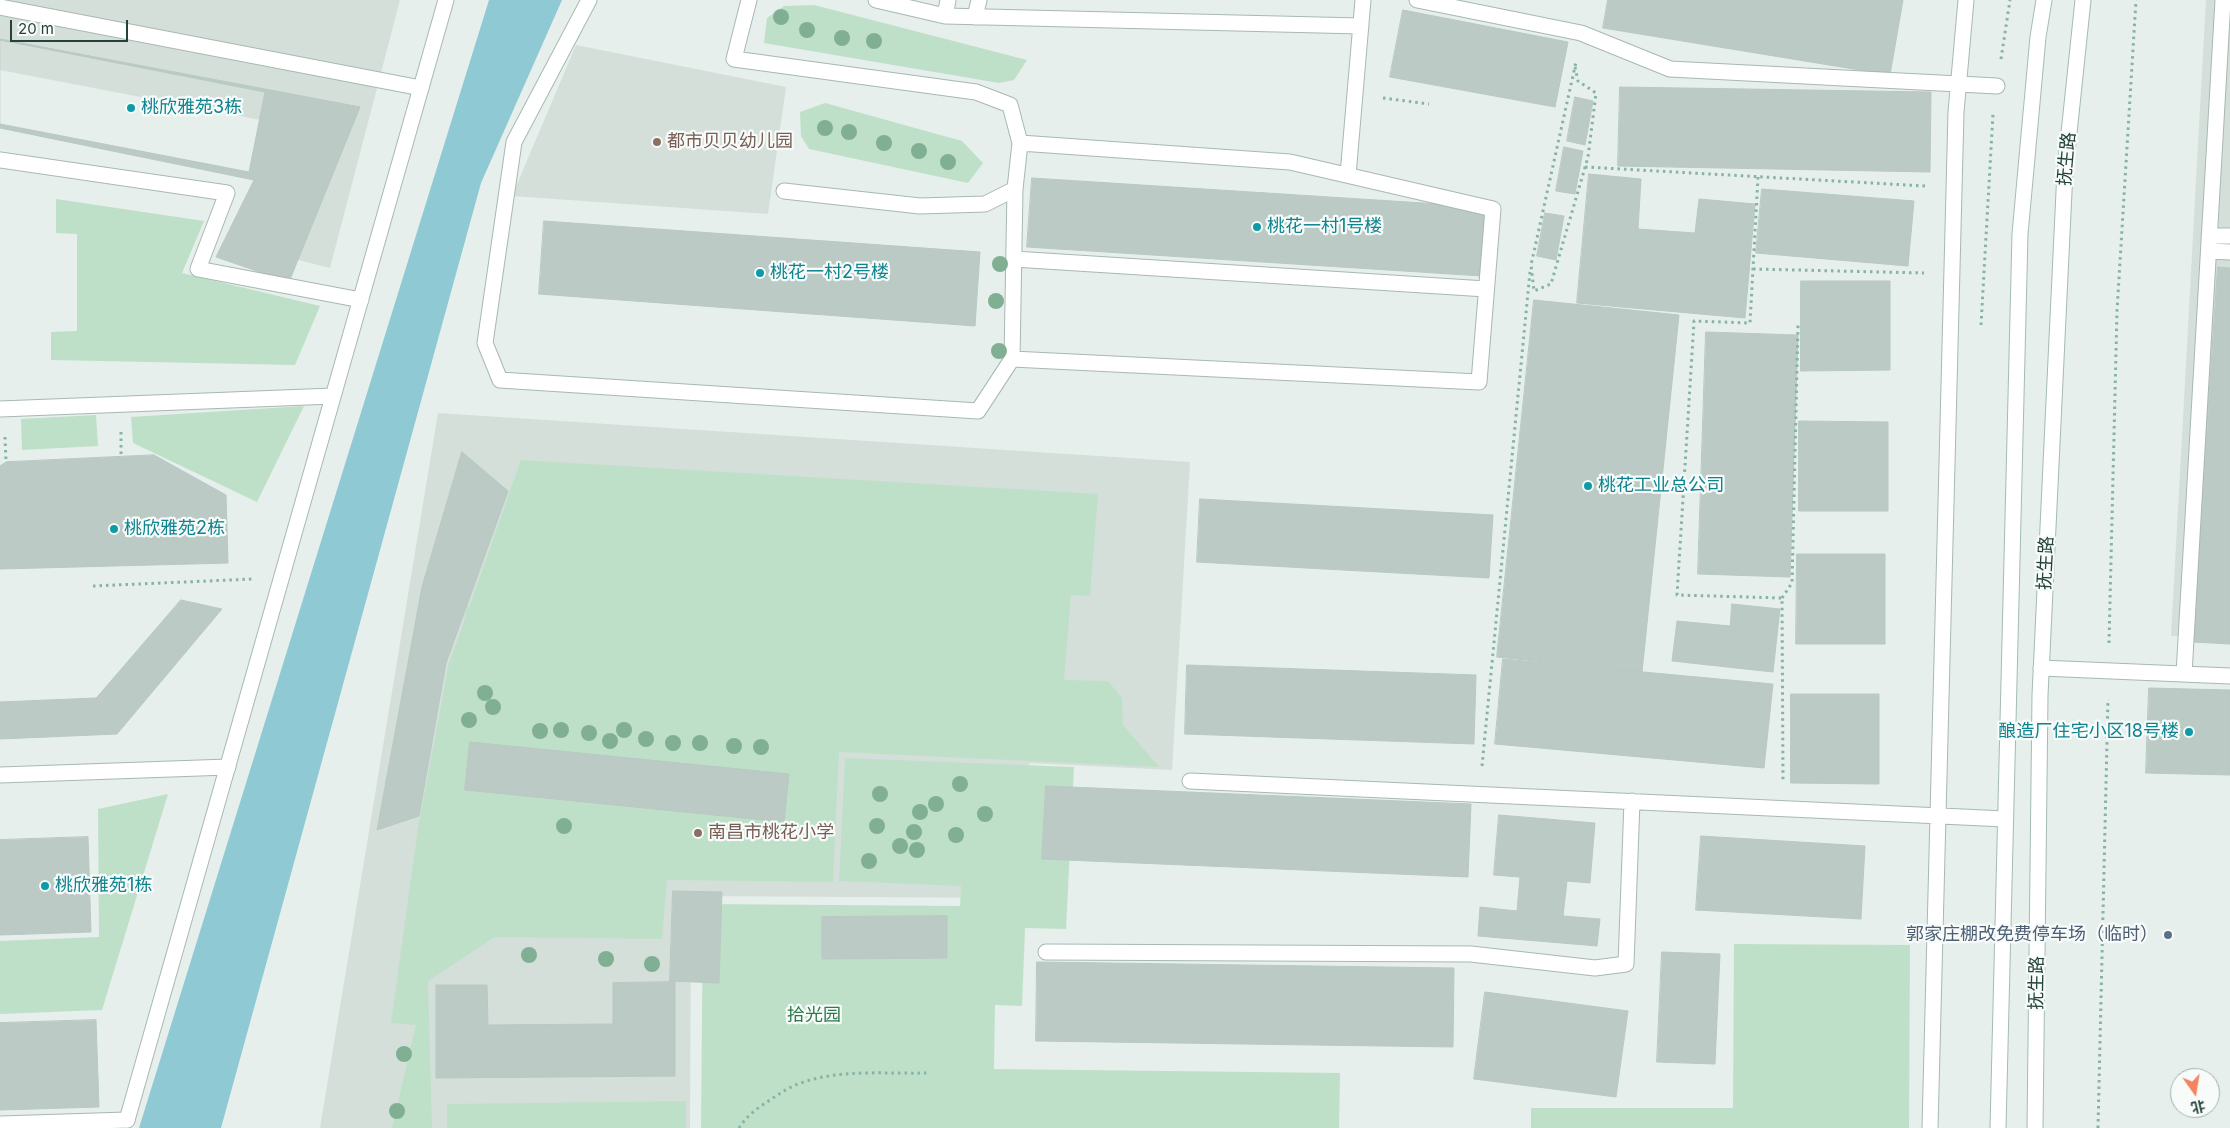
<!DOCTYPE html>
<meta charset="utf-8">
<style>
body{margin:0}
#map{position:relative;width:2230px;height:1128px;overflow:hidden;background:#e6efeb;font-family:Inter,"Noto Sans SC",sans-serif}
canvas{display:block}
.north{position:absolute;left:2170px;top:1068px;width:50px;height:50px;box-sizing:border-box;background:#f7fbf9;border:1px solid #a3b1ad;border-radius:50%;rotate:167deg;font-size:14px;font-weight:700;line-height:20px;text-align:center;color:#24423a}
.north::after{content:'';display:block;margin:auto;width:18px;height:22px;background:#f4845f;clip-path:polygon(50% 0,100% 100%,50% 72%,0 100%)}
.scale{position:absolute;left:10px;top:20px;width:118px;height:22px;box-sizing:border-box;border:2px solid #24423a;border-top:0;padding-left:6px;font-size:15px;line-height:18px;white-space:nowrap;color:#24423a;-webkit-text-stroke:4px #f7fbf9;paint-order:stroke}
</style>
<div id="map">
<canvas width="2230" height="1128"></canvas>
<div class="north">北</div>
<div class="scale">20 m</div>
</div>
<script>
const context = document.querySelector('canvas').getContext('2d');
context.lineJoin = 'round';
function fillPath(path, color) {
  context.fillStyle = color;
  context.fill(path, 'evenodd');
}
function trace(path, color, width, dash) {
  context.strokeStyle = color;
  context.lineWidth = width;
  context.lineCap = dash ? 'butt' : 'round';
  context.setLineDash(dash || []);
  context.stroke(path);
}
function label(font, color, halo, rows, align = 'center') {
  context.font = font + ' Inter,"Noto Sans SC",sans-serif';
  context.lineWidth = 4.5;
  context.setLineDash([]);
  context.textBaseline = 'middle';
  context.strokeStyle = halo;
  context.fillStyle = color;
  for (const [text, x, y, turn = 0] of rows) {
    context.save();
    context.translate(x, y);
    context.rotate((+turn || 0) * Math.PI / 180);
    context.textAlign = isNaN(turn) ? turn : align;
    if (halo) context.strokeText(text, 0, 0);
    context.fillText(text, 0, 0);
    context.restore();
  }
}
const built = new Path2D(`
 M0,0H400L330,268L267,252L307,129L0,70Z
 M2206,0H2230V638L2171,636Z
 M576,45L786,87L768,214L512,196Z
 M438,413L1190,462L1172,770L1029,763L1024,898L691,896L690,1128H320Z`);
const green = new Path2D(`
 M814,5L1027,60L1014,80L999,83L764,43L767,18L784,6Z
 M825,103L962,141L983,163L968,183L809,149L801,136L800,112Z
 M56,199L204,221L182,273L320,306L295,365L51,360V332L77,331V234L56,233Z
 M304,406L257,502L133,443L131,417Z
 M96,415L98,446L22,450L21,419Z
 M521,460L1098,494L1090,596L1071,595L1064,680L1108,681L1122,698L1123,725L1159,767L839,752L833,882L667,880L662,939L495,937L428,981L432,1128H392L416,1025L391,1023L418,828L449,663L464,622L467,606L469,608Z
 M845,758L1074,767L1066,929L1025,928L1022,1006L995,1005L994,1069L1340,1073L1339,1128H701L703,904L960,906L961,886L839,881Z
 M168,794L102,1010L0,1014V941L99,937L98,809Z
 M1734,944L1910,945L1909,1128H1531V1108H1733Z
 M686,1101V1128H447V1104Z`);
const water = new Path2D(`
 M489,0H562L481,183L221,1128H139Z`);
const building = new Path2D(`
 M1608,0H1903L1890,75L1603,28Z
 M1403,10L1568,42L1555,107L1390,77Z
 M0,39L360,107L289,282L216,257L254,180L0,128Z
 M0,40L265,92L249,172L0,124Z
 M1620,87L1931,92L1930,172L1618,166Z
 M1575,97L1593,101L1585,145L1567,141Z
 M1564,147L1583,151L1575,194L1556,191Z
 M1589,174L1641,179L1638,229L1695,233L1699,199L1755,204L1745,318L1577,303Z
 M1032,178L1486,207L1482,276L1027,247Z
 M1762,189L1914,201L1908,266L1756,253Z
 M1545,213L1564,216L1556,260L1537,256Z
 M544,221L980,252L975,326L539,294Z
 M2218,267L2230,268V644L2193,642Z
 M1801,281H1890V370L1801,371Z
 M1534,300L1679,315L1642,672L1497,657Z
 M1706,332L1798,335L1790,577L1698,574Z
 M1799,421L1888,422V511H1799Z
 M462,452L508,491L446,663L419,816L377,830L422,587Z
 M154,455L226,495L228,563L0,569V466L6,462Z
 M1200,499L1493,515L1489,578L1197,562Z
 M1797,554H1885V644H1796Z
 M181,600L222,609L117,734L0,739V702L96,698Z
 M1732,604L1780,609L1773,672L1672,661L1677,621L1730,626Z
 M1503,659L1773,684L1764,768L1495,744Z
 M1187,665L1476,675L1474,744L1185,734Z
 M2149,688L2230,690V775L2146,773Z
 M1791,694H1879V784L1791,783Z
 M470,742L789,774L784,822L465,790Z
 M1046,786L1471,804L1468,877L1042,859Z
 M1499,815L1595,823L1590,883L1567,881L1563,916L1600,919L1597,946L1478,936L1480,907L1517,911L1520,877L1494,875Z
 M1701,836L1865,846L1861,919L1696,910Z
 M88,837L91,932L0,935V840Z
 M673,891L722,892L719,983L670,981Z
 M947,916V958L822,959V917Z
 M1662,952L1720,954L1715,1064L1657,1062Z
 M1037,962L1454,968L1453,1047L1036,1041Z
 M675,982V1076L436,1078V985H487L488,1025L613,1024V983Z
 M1485,992L1628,1011L1616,1097L1474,1079Z
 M96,1020L99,1107L0,1110V1023Z`);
const path = new Path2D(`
 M2001,59L2010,0
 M1575,67L1578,81L1596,93L1588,157L1551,284L1534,291L1531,265L1576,62
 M1383,98L1429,104
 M1585,167L1925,186
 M1758,177L1750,323L1694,321L1677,595L1782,598L1783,780
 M1753,269L1924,273
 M1981,325L1993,114
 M121,432V456
 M5,437L6,462
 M93,586L253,579
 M1782,598L1792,583L1798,324
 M2109,643L2117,311L2136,0
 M1482,766L1530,272
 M739,1128C745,1118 757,1108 767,1102C779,1094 790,1086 804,1082C842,1069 888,1074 927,1073
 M2098,1128L2108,699`);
const service = new Path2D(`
 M589,0L514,142L485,343L500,380L978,411L1012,359
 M749,0L734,59L976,92L1010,105L1020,143L1290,162L1493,209L1479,382L1012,359L1015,189
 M876,0L945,16L948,0
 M1417,0L1581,33L1670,69L1997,86
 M945,16L1361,26
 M975,17L979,0
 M0,160L227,193L198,269L361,300
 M1348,175L1363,0
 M784,191L920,206L985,204L1015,189L1020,143
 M2209,236H2230
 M2209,251L2230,252
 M1014,259L1486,289
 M0,409L333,396
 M2041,668L2230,676
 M2184,674L2223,0
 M1190,781L2005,819
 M1046,952L1471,954L1595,968L1626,964L1632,801
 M127,1120L446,0
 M1930,1128L1956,112L1966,0`);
const minor = new Path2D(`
 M0,7L421,88
 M0,775L228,767
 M0,1124L127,1120`);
const secondary = new Path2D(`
 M1998,1128L2020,234L2038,37L2044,0
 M2035,1128L2040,695L2065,171L2083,0`);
const trees = [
 [781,17],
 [807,30],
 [842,38],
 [874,41],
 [825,128],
 [849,132],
 [884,143],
 [919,151],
 [948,162],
 [1000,264],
 [996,301],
 [999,351],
 [485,693],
 [493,707],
 [469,720],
 [561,730],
 [624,730],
 [540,731],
 [589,733],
 [646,739],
 [610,741],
 [673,743],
 [700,743],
 [734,746],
 [761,747],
 [960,784],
 [880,794],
 [936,804],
 [920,812],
 [985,814],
 [564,826],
 [877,826],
 [914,832],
 [956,835],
 [900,846],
 [917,850],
 [869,861],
 [529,955],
 [606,959],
 [652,964],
 [404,1054],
 [397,1111]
];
const markers = [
 [131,108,5,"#0f9aa8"],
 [657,142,5,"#8d6e63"],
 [1257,227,5,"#0f9aa8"],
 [760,273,5,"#0f9aa8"],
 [1588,486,5,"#0f9aa8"],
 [114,529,5,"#0f9aa8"],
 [2189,732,5,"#0f9aa8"],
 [698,833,5,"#8d6e63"],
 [45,886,5,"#0f9aa8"],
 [2168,935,5,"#5c6f8a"]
];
const cultureNames = [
 ["桃欣雅苑3栋",141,108],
 ["桃花一村1号楼",1267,227],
 ["桃花一村2号楼",770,273],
 ["桃花工业总公司",1598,486],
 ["桃欣雅苑2栋",124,529],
 ["酿造厂住宅小区18号楼",2179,732,"right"],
 ["桃欣雅苑1栋",55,886]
];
const educationNames = [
 ["都市贝贝幼儿园",667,142],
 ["南昌市桃花小学",708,833]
];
const streetNames = [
 ["抚生路",2067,159,-85],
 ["抚生路",2046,563,-87],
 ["抚生路",2037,983,-89]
];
const serviceNames = [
 ["郭家庄棚改免费停车场（临时）",2158,935]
];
const parkNames = [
 ["拾光园",814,1016]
];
fillPath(built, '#d4dfda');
fillPath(green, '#bfe0c8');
fillPath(water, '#8ec9d4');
fillPath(building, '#bbcac4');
trace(building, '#b8c9c2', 1);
trace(service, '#a8b8b2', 17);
trace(minor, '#a8b8b2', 17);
trace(secondary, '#a4bbb3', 17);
trace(path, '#86b3a5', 3, [2.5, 4]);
trace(service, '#fff', 15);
trace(minor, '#fff', 15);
trace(secondary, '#fff', 15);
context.fillStyle = '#80af93';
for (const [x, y] of trees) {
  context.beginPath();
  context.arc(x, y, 8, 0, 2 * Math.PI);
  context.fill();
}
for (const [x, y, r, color] of markers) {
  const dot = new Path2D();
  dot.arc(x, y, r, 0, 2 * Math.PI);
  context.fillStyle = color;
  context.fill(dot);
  trace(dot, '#f7fbf9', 2);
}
label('18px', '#0d838f', '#f7fbf9', cultureNames, 'left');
label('18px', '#785e54', '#f7fbf9', educationNames, 'left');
label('18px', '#24423a', '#f7fbf9', streetNames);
label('18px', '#4e5e75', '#f7fbf9', serviceNames, 'right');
label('18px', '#2d7a4b', '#f7fbf9', parkNames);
</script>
